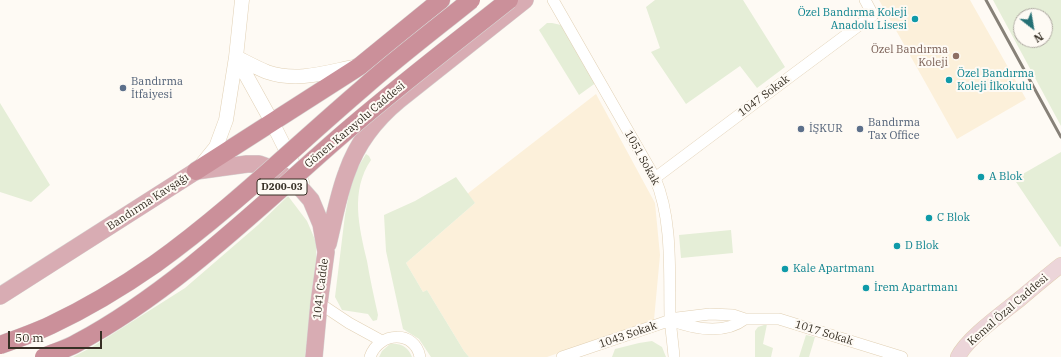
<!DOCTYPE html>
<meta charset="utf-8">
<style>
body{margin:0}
#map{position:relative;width:1061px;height:357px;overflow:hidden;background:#fefaf4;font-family:"IBM Plex Serif",serif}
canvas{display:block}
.north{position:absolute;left:1013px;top:8px;width:40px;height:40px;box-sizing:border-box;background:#fefaf4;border:1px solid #aea9a1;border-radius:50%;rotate:149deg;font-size:11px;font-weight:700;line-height:16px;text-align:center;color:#362f24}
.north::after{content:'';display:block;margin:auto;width:14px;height:18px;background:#257074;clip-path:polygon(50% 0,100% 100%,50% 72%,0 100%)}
.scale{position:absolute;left:8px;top:331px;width:94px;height:18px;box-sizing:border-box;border:2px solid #362f24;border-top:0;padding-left:5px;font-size:12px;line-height:14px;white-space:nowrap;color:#362f24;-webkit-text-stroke:3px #fefaf4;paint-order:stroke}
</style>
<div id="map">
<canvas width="1061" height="357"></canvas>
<div class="north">N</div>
<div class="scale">50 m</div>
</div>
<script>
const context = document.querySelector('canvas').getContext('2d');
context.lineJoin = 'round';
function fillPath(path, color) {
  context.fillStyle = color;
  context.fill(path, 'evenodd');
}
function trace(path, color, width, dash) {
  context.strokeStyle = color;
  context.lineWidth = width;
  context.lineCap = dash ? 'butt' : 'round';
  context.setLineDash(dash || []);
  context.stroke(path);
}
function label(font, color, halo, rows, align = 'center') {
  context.font = font + ' "IBM Plex Serif",serif';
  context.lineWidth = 4;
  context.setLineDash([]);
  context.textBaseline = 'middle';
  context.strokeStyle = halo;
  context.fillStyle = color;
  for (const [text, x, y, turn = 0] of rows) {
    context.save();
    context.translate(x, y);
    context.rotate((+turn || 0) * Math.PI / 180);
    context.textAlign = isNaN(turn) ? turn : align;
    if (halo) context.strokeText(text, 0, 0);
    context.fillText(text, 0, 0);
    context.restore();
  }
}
const built = new Path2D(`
 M879,0H970L1026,99L957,139Z
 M596,94L655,203L660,255L654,320L547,357H469L464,351L427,290L423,292L406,263L475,203L467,194Z`);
const green = new Path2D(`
 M655,0H743L785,67L757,88L740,66L686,104L651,52L660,48L646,7Z
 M993,0H1061V126ZM1021,16H1045V40H1021Z
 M547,23H552L561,25L597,82L579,95L539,30Z
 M0,103L50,185L31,202L0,192Z
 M1061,152V246L1060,247L1014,179Z
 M366,154L369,156L371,160C350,191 359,227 367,261C370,279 374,297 378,315L377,320L373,321L368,314L342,310L335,297L345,215L352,177Z
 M456,177L475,203L406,263L423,292L427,290L464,351L469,357H431L419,339L403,329L386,251L384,215L415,201Z
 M288,196L307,221L316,242V273L305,357H73L92,347L185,288L258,225Z
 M731,230L733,253L681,258L679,235Z
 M767,324L763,344L773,348L771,357H755V331L758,327Z
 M806,335L815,337L809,357H799Z
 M652,341L662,347L666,357H612L615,349L639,343Z
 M390,344C401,343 408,347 412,357H379L382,351Z`);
const minor = new Path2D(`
 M553,0L655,178C673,220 669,273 670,317C671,331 673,344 674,357
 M655,178L795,73L873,15L865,0
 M319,303L349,323L382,341
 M670,320C694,329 724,335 745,319
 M370,357C379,331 415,330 420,357
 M562,357L677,318L710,314L733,315L745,319H779L902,357`);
const tertiary = new Path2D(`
 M236,57L272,122L302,182
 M236,57C246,62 257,68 267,72C296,82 324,73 353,67
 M203,163L216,147L226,120L236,57L242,0`);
const secondary = new Path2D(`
 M958,357C967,338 1004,312 1021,298C1034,287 1047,276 1061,265`);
const primary = new Path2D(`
 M328,244C334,220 338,195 347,172C357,143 376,119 399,100L525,0
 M0,296L196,171L247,164H259L273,169L297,184L311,200L321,224L326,252L319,303L314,357`);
const trunk = new Path2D(`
 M196,171L360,66L441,0`);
const rail = new Path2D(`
 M986,0L1061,137`);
const trunkBridge = new Path2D(`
 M0,345C17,339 34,333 51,325C87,308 122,287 155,264C229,211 294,147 363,88C398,57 435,29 471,0
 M44,357C55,352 67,349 77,343C171,293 256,210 336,140C392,91 451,46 509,0`);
const markers = [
 [915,19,4,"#0f9aa8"],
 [956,56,4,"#8d6e63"],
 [949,80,4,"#0f9aa8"],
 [123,88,4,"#5c6f8a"],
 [801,129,4,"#5c6f8a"],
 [860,129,4,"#5c6f8a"],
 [981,177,4,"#0f9aa8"],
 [929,218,4,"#0f9aa8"],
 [897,246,4,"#0f9aa8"],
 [785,269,4,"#0f9aa8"],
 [866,288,4,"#0f9aa8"]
];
const shields = [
 [282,187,50]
];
const shieldNames = [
 ["D200-03",282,187]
];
const cultureNames = [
 ["Özel Bandırma Koleji",907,13,"right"],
 ["Anadolu Lisesi",907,26,"right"],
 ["Özel Bandırma",957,74],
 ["Koleji İlkokulu",957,87],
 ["A Blok",989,177],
 ["C Blok",937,218],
 ["D Blok",905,246],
 ["Kale Apartmanı",793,269],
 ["İrem Apartmanı",874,288]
];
const educationNames = [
 ["Özel Bandırma",948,50],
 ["Koleji",948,63]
];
const serviceNames = [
 ["Bandırma",131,82],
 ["İtfaiyesi",131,95],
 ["Bandırma",868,123],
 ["Tax Office",868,136],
 ["İŞKUR",809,129]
];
const streetNames = [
 ["1047 Sokak",764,96,-37],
 ["Gönen Karayolu Caddesi",355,125,-40],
 ["1051 Sokak",642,158,61],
 ["Bandırma Kavşağı",148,202,-33],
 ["1041 Cadde",321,289,-83],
 ["Kemal Özal Caddesi",1008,310,-41],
 ["1017 Sokak",824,333,17],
 ["1043 Sokak",628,335,-19]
];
fillPath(built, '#fcf0da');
fillPath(green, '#e5eed7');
trace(minor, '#e1d0b4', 12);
trace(tertiary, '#e1d0b4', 15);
trace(secondary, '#e1d0b4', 16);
trace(primary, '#d7d5d3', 18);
trace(trunk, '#d7d5d3', 19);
trace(minor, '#fff', 11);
trace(tertiary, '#fff', 14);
trace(secondary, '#ecd5d9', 15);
trace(primary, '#d8acb3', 17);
trace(trunk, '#cb909a', 18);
trace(rail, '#878178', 3);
trace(trunkBridge, '#d7d5d3', 19, []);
trace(trunkBridge, '#cb909a', 18);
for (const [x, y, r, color] of markers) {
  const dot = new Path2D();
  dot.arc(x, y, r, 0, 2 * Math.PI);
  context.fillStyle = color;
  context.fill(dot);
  trace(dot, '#fefaf4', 1.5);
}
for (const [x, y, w] of shields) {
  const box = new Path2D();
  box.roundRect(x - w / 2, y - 8, w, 16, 3);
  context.fillStyle = '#fefaf4';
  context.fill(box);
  trace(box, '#362f24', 1);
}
label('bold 10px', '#362f24', null, shieldNames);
label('11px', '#0d838f', '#fefaf4', cultureNames, 'left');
label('11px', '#785e54', '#fefaf4', educationNames, 'right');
label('11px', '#4e5e75', '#fefaf4', serviceNames, 'left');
label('11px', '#362f24', '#fefaf4', streetNames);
</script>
